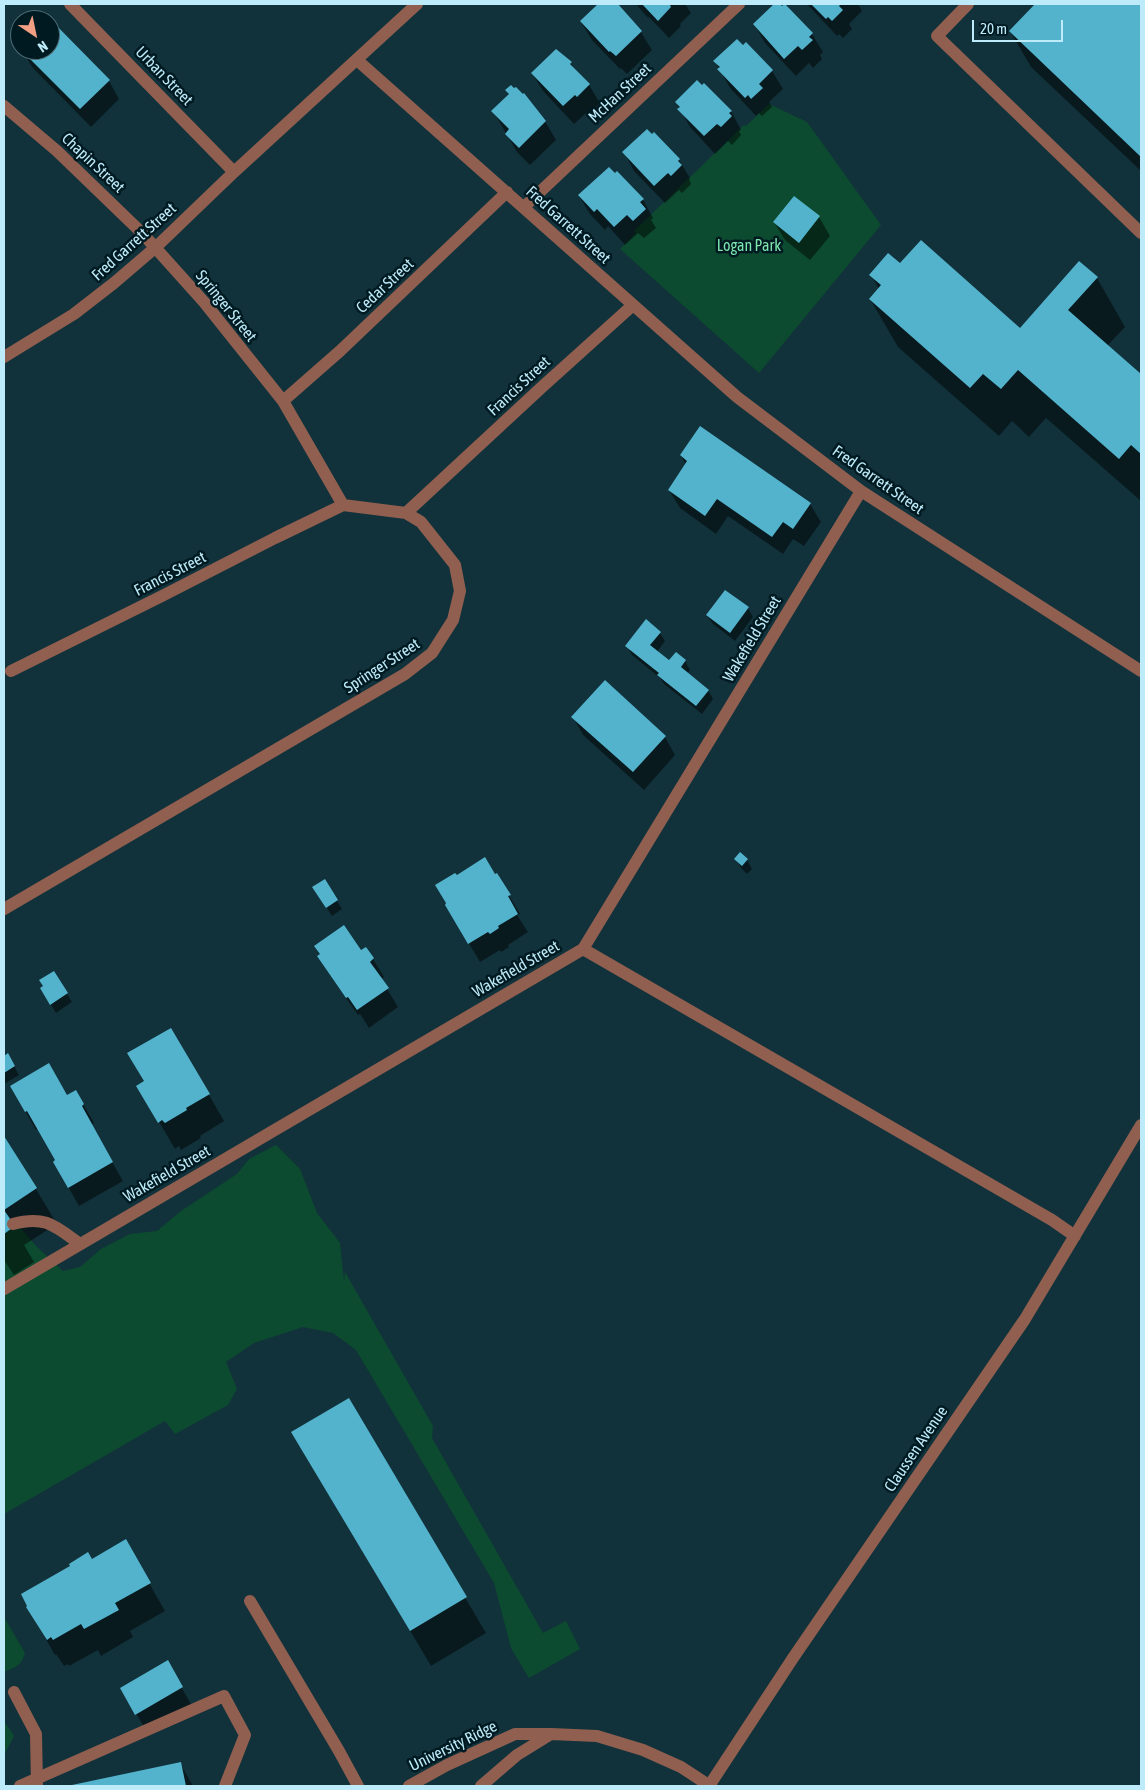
<!DOCTYPE html>
<style>
body{margin:0}
#map{position:relative;width:1145px;height:1790px;overflow:hidden;background:#12323b;font-family:"Asap Condensed",sans-serif}
canvas{display:block}
.frame{position:absolute;inset:0;border:5px solid #beebf9;pointer-events:none}
.north{position:absolute;left:10px;top:10px;width:50px;height:50px;box-sizing:border-box;background:#001a22;border:1px solid #4c6e78;border-radius:50%;rotate:146deg;font-size:14px;font-weight:700;line-height:20px;text-align:center;color:#beebf9}
.north::after{content:'';display:block;margin:auto;width:18px;height:22px;background:#f39f84;clip-path:polygon(50% 0,100% 100%,50% 72%,0 100%)}
.scale{position:absolute;left:972px;top:20px;width:91px;height:22px;box-sizing:border-box;border:2px solid #beebf9;border-top:0;padding-left:6px;font-size:15px;line-height:18px;white-space:nowrap;color:#beebf9;-webkit-text-stroke:4px #001a22;paint-order:stroke}
</style>
<div id="map">
<canvas width="1145" height="1790"></canvas>
<div class="frame"></div>
<div class="north">N</div>
<div class="scale">20 m</div>
</div>
<script>
const context = document.querySelector('canvas').getContext('2d');
context.lineJoin = 'round';
function fillPath(path, color) {
  context.fillStyle = color;
  context.fill(path, 'evenodd');
}
function trace(path, color, width, dash) {
  context.strokeStyle = color;
  context.lineWidth = width;
  context.lineCap = dash ? 'butt' : 'round';
  context.setLineDash(dash || []);
  context.stroke(path);
}
function label(font, color, halo, rows, align = 'center') {
  context.font = font + ' "Asap Condensed",sans-serif';
  context.lineWidth = 5;
  context.setLineDash([]);
  context.textBaseline = 'middle';
  context.strokeStyle = halo;
  context.fillStyle = color;
  for (const [text, x, y, turn = 0] of rows) {
    context.save();
    context.translate(x, y);
    context.rotate((+turn || 0) * Math.PI / 180);
    context.textAlign = isNaN(turn) ? turn : align;
    if (halo) context.strokeText(text, 0, 0);
    context.fillText(text, 0, 0);
    context.restore();
  }
}
const green = new Path2D(`
 M769,104L807,122L881,225L759,373L620,249L636,233L634,231L744,125L746,126Z
 M276,1145L300,1169L317,1213L340,1243L344,1281L345,1272L433,1426L432,1438L543,1633L566,1621L580,1649L529,1678L511,1648L494,1583L356,1350L333,1333L303,1327L254,1343L226,1362L237,1389L228,1405L175,1434L165,1421L4,1514V1232L20,1227L36,1246L63,1271L80,1267L101,1249L130,1234L157,1231L181,1211L237,1174L249,1159Z
 M4,1617L25,1653C21,1666 16,1667 4,1672Z
 M4,1723L7,1725L14,1736L4,1755Z`);
const shadow = new Path2D(`
 M600,4H615L641,32L652,50L627,74L621,68L620,69L592,40L581,22Z
 M636,4H685L691,13L680,24L681,26L669,38L649,17L648,18Z
 M775,4H778L812,34L823,52L820,55L822,59L813,68L809,63L796,76L765,43L754,24Z
 M807,4H858L862,11L849,24L852,29L843,38L839,34L837,36Z
 M1037,4H1141V171L1031,67L1010,31Z
 M50,21L109,81L119,99L91,127L32,67L22,50H50Z
 M715,61L772,71L783,89L769,102L772,107L762,116L759,113L756,116L730,88Z
 M571,63L574,69L589,85L600,103L588,115L586,113L574,124L543,91L532,73Z
 M702,87L731,111L741,130L739,131L741,135L732,145L728,141L715,154L690,127L676,102Z
 M507,91L545,121L556,140L530,165L517,152L493,111L509,95Z
 M654,133L679,160L690,178L689,179L691,184L682,193L679,190L665,203L634,171L624,152Z
 M617,173L643,200L653,218L651,220L656,228L644,238L638,233L625,245L608,226L605,230L590,214L579,196Z
 M794,198L819,217L830,236L810,260L785,240L774,222Z
 M900,265L1021,329L1097,278L1125,327L1107,346L1141,376V501L1046,418L1029,437L1012,421L999,436L898,347L870,299L879,289L871,275Z
 M681,455L810,504L821,522L804,546L793,539L783,554L728,516L716,534L680,508L669,490L686,465Z
 M748,608L753,617L735,641L713,624L707,616Z
 M660,633L665,641L657,652L669,662L685,661L690,670L687,674L708,690L713,699L702,714L664,684L660,678L632,655L627,646Z
 M573,717L665,737L675,755L644,790L583,735Z
 M736,859L747,860L752,869L747,874L741,868Z
 M497,875L520,914L517,915L528,932L508,945L509,947L501,952L500,950L480,962L446,905L456,876H495Z
 M324,880L342,909L332,916L319,896Z
 M366,948L384,977L381,979L398,1007L369,1028L360,1014L358,1015L330,975L319,957L361,952Z
 M54,973L72,1002L56,1013L46,997L44,986Z
 M171,1029L224,1121L200,1136L201,1138L181,1150L179,1146L175,1149L138,1086L145,1082Z
 M8,1055L19,1075L4,1084V1057Z
 M11,1086L66,1096L76,1092L94,1123L91,1125L123,1181L79,1206L54,1162L57,1161L38,1128L36,1130Z
 M4,1139L36,1189L57,1224L24,1245L34,1262L14,1275L4,1260Z
 M348,1399L486,1633L431,1666L313,1467Z
 M125,1541L165,1611L130,1631L133,1637L101,1656L98,1650L69,1666L68,1664L64,1666L56,1654L55,1655L28,1608Z
 M167,1662L192,1706L147,1732L121,1688Z
 M180,1763L193,1786H74Z`);
const building = new Path2D(`
 M598,4H618L642,31L616,56L610,51L609,52L580,21Z
 M642,4H671L670,5L671,7L658,21Z
 M774,4H780L782,6L785,4L813,33L809,37L813,40L802,50L798,46L784,59L753,24Z
 M811,4H841L839,6L843,10L832,21L828,17L826,19Z
 M1035,4H1141V157L1009,31Z
 M50,19L110,80L80,109L21,50H50Z
 M737,39L743,45L746,42L773,70L759,84L763,88L751,99L748,95L745,98L717,69L720,67L713,61Z
 M556,49L572,62L570,64L590,84L577,97L575,95L563,106L531,73Z
 M697,80L702,85L704,83L732,111L729,113L732,116L721,127L717,124L704,136L677,109L680,107L675,102Z
 M511,85L514,88L516,87L523,94L524,93L546,121L519,148L505,134L509,129L491,111L509,94L505,90Z
 M647,129L652,134L654,132L680,159L678,161L682,165L671,176L668,173L654,186L622,152Z
 M609,167L615,173L617,171L644,199L640,202L646,209L633,221L627,215L614,227L597,209L594,212L578,195Z
 M794,196L820,216L799,243L773,222Z
 M921,240L1020,328L1079,261L1098,277L1068,310L1141,374V454L1131,445L1119,459L1018,370L1001,389L983,374L970,388L869,299L881,285L869,275L888,253L900,263Z
 M700,426L811,503L793,529L783,522L772,537L717,499L705,516L668,490L687,461L680,455Z
 M725,590L749,607L730,633L706,615Z
 M646,619L661,632L650,645L669,660L676,652L686,660L681,667L709,690L696,706L657,675L659,673L625,646Z
 M605,680L666,736L633,772L571,717Z
 M740,852L748,859L742,866L734,859Z
 M485,857L495,874L497,873L511,895L508,896L518,914L498,926L499,928L490,934L488,932L468,944L445,905L446,903L435,885L455,873L457,875Z
 M325,879L338,900L326,908L312,887Z
 M344,925L361,950L366,947L374,958L370,962L389,988L357,1010L348,997L346,998L317,956L320,954L314,946Z
 M54,971L68,993L50,1005L40,988L43,986L39,980Z
 M171,1028L210,1094L186,1108L187,1110L165,1123L162,1120L158,1123L136,1086L144,1081L127,1053Z
 M8,1053L15,1066L4,1073V1056Z
 M49,1063L67,1095L76,1090L84,1104L82,1106L113,1162L68,1188L53,1162L55,1160L27,1111L25,1112L10,1086Z
 M4,1136L37,1188L4,1210L15,1226L4,1234Z
 M349,1398L467,1597L410,1631L291,1432Z
 M126,1539L151,1583L115,1603L119,1610L84,1629L81,1624L53,1640L51,1637L47,1640L26,1607L27,1606L21,1594L70,1566L69,1564L88,1552L92,1559Z
 M168,1660L183,1687L135,1715L120,1688Z
 M181,1762L186,1786H72V1785Z`);
const service = new Path2D(`
 M968,4L937,36L1141,233
 M13,1224C45,1215 55,1226 80,1244
 M250,1601L339,1751L358,1786
 M14,1692L36,1734L37,1786
 M20,1786L224,1696L245,1735L225,1786`);
const minor = new Path2D(`
 M70,4L234,172
 M357,60L737,397L861,491L1141,671
 M4,106L57,151L143,234L204,302L283,401L343,505L406,513L421,522L455,565L460,591L453,620L432,653L405,674L4,909
 M524,207L739,4
 M4,357L74,314L114,283L156,247L234,172L417,4
 M283,401L340,351L507,192
 M406,513L542,387L633,305
 M11,671L162,596L275,538L343,505
 M583,949L1052,1220L1075,1236
 M4,1289L583,949L861,491
 M709,1786L793,1658L1025,1319L1141,1125`);
const tertiary = new Path2D(`
 M409,1786L447,1765L515,1734H551L597,1736L643,1750L681,1767L710,1786
 M481,1786L517,1755L551,1734`);
const streetNames = [
 ["Urban Street",164,76,46],
 ["McHan Street",620,93,-43],
 ["Chapin Street",93,163,43],
 ["Fred Garrett Street",568,225,42],
 ["Fred Garrett Street",134,242,-42],
 ["Cedar Street",385,286,-43],
 ["Springer Street",226,306,51],
 ["Francis Street",519,386,-43],
 ["Fred Garrett Street",878,480,35],
 ["Francis Street",170,574,-27],
 ["Wakefield Street",752,639,-59],
 ["Springer Street",382,666,-33],
 ["Wakefield Street",516,969,-30],
 ["Wakefield Street",167,1174,-30],
 ["Claussen Avenue",916,1449,-56],
 ["University Ridge",453,1746,-26]
];
const parkNames = [
 ["Logan Park",749,246]
];
fillPath(green, '#0c4b2f');
fillPath(shadow, '#0007');
fillPath(building, '#53b3cd');
trace(service, '#915f4f', 12);
trace(minor, '#915f4f', 12);
trace(tertiary, '#915f4f', 12);
label('16px', '#beebf9', '#001a22', streetNames);
label('16px', '#7ce6ad', '#001a22', parkNames);
</script>
